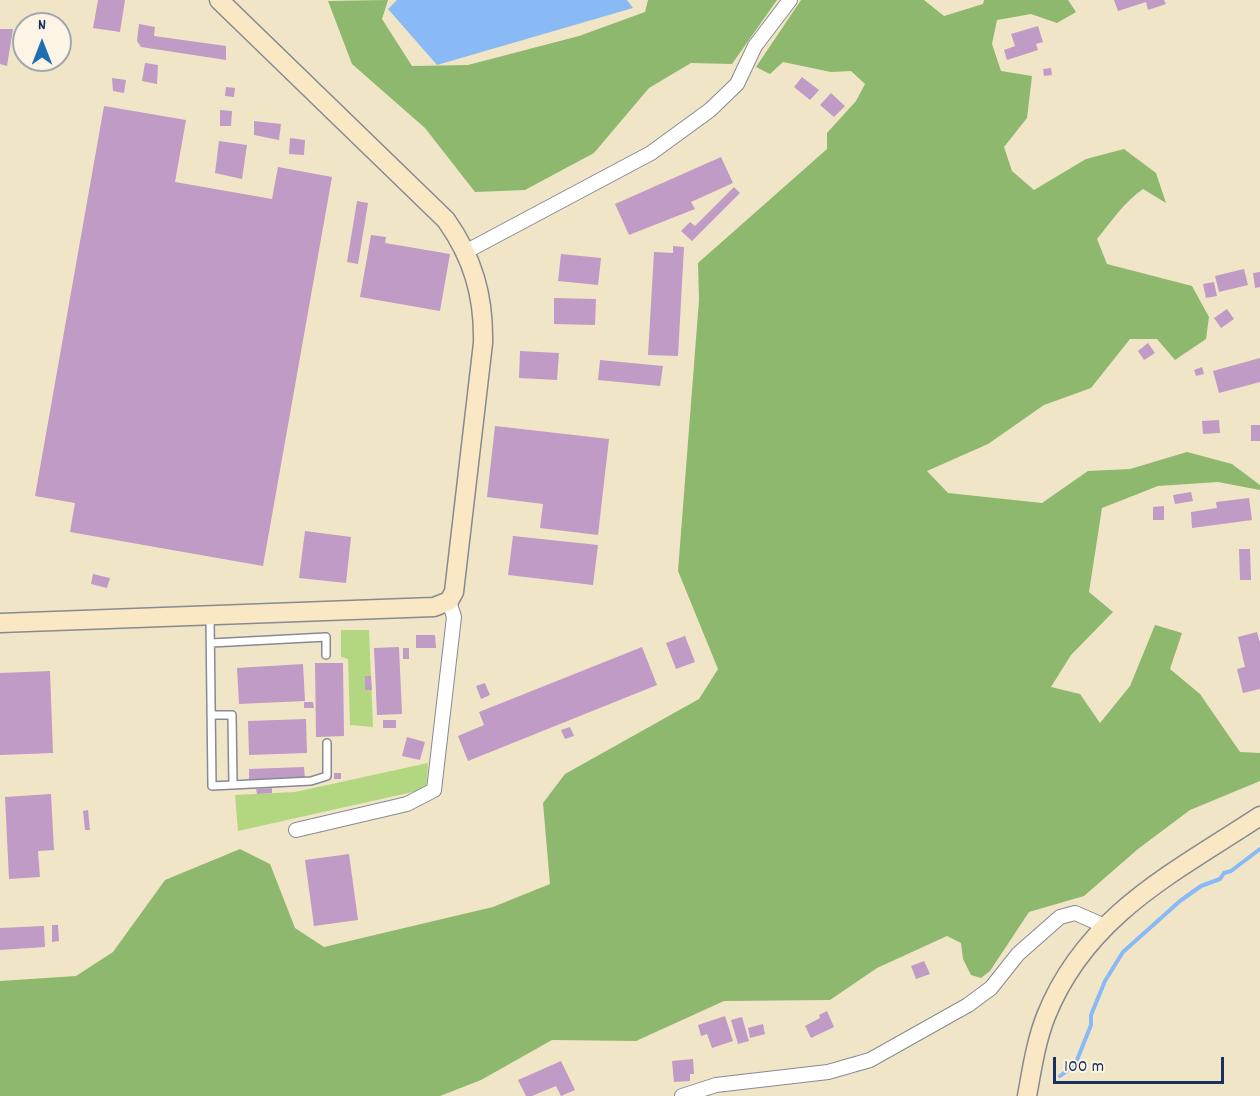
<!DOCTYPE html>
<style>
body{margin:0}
#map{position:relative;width:1260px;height:1096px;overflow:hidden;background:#f1e5c7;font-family:Dekko,sans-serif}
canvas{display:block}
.north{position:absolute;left:12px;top:12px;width:60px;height:60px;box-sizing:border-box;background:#fcf5e5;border:2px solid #a2a6af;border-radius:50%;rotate:0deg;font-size:16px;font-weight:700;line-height:24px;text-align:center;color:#1b2f5e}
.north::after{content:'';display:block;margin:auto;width:21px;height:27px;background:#1f6fb2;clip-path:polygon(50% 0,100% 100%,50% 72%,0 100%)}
.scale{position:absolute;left:1053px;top:1057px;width:171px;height:27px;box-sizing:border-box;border:3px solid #1b2f5e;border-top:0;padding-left:8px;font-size:18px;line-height:21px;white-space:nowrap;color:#1b2f5e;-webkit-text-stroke:4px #fcf5e5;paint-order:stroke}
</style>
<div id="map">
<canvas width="1260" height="1096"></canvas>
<div class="north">N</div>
<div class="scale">100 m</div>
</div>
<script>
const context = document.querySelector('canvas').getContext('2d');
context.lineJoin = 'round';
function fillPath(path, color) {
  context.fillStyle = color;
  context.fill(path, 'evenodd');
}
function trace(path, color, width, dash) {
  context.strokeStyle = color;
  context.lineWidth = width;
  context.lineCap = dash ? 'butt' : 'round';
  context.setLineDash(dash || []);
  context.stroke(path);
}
const green = new Path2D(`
 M341,630H369L373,727L350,725L348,659L341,657Z
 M428,763L426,789L238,831L235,795L295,792Z`);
const forest = new Path2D(`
 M388,0L382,19L412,66L468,65L579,36L645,12L648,0H777L732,64L691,63L649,88L594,153L525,190L475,192L425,128L352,64L328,1Z
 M801,0H924L944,16L983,4L984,0H1068L1076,12L1057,23L1031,14L997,20L992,44L1001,71L1032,76L1027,118L1004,147L1012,171L1034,190L1086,159L1124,149L1156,173L1166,203L1143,189C1124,202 1111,222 1097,239L1107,264L1192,286L1209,317L1206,339L1175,360L1157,339H1130L1091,388L1044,405L988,444L927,471L948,493L1042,503L1088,471L1130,469L1187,452L1232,464L1260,485V490L1218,482L1158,486L1102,508L1089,592L1113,612L1071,655L1051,687L1080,694L1100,723L1130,686L1155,625L1182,633L1170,669L1200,694L1240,752L1260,753V781L1190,810L1138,849L1084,896L1029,912L990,971L981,978L971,975L963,959L961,943L947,936L877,968L830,1000L724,1001L636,1041L552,1040L481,1080L440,1096H0V981L76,976L113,952L165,880L240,849L270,864L295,928L324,947L493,907L550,884L543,803L565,774L699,699L718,669L678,571L699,300L698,263L827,149V133L856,101L865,84L851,71L831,72L783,62L770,74L756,67Z`);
const water = new Path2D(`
 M397,0H627L633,8L437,65L388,9Z`);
const stream = new Path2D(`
 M1060,1076L1075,1065L1091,1025V1015L1105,981L1123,952L1180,901L1201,886L1220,879L1224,873L1231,871L1260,849`);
const building = new Path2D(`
 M98,0H125L120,32L93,28Z
 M1114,0H1164L1166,4L1148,10L1146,2L1118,11Z
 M139,24L155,27L154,36L226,46V60L141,47L137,41Z
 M1038,26L1043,42L1036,44L1038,50L1007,60L1004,50L1015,46L1011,34Z
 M0,29H13L7,66L0,64Z
 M145,63L158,65L157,84L142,81Z
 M1051,68L1052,75L1044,76L1043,69Z
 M802,77L819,90L810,100L794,87Z
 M112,78L126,80L124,93L113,91Z
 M226,87L235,88L234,97L225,96Z
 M831,93L845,106L834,117L820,105Z
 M104,106L186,120L175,182L272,199L278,167L332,177L263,566L70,532L75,503L35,496Z
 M220,110L232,111L231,126H220Z
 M254,121L281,124L279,140L254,135Z
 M290,138L305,140L304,155L289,154Z
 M219,141L247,145L242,179L215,173Z
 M721,157L733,183L691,202L695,209L629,235L615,204Z
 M734,187L740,193L692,241L681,231L690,222L695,226Z
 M357,201L368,203L358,264L347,262Z
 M371,235L386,237L385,243L450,254L440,311L360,297Z
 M673,246L684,247L678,356L648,355L654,252L673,253Z
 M561,254L601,258L598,285L558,281Z
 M1244,269L1248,285L1219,292L1215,276Z
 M1260,272V287L1255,288L1253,273Z
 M1214,282L1217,296L1206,298L1203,284Z
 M554,298L596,299L595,325L554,324Z
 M1227,309L1234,319L1221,328L1214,318Z
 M1148,343L1155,353L1144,360L1138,351Z
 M520,351L559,353L557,380L519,378Z
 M1260,358V382L1219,393L1213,371Z
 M600,360L663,366L660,386L598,380Z
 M1202,367L1204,374L1196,376L1194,370Z
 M1219,420L1220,433L1203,434L1202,421Z
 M1251,425H1260V441H1251Z
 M495,426L609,439L598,535L540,528L543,504L487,497Z
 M1191,492L1193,501L1175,504L1173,495Z
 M1249,498L1252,520L1192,528L1191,512L1217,508L1216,502Z
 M1164,506V520H1153V507Z
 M305,531L351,537L346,583L299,578Z
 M513,536L598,545L593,585L508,575Z
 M1239,549H1250L1251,580H1240Z
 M93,574L110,578L107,588L91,584Z
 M1257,632L1260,643V689L1243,693L1237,669L1245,667L1238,637Z
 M416,635H435L436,648H416Z
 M685,636L695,662L676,669L666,643Z
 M399,647L402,714L377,715L374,648Z
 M642,647L657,685L468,761L458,736L484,725L479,712Z
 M403,648H409V659H403Z
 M315,663H343L344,736L316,737Z
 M303,664L305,701L239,704L237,668Z
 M50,671L53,753L0,755V673Z
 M365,676H371L372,690H365Z
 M485,683L490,695L481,699L476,686Z
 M304,702H313L314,708H304Z
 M306,719L307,753L249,755L248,721Z
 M383,720H396V728H383Z
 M570,727L574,736L565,739L561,730Z
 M407,737L425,742L420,760L402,756Z
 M304,767L305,779L249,781V769Z
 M334,773H341V779H334Z
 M272,788V793L257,794L256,789Z
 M51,794L54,850L38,851L40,877L9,879L5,797Z
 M88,810L90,830H85L83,811Z
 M349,854L358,920L314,926L305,860Z
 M52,925H58L59,941L52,942Z
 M44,926L45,947L0,950V928Z
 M924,961L930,974L916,979L911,966Z
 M827,1011L834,1027L811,1038L805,1026L820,1018L819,1015Z
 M725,1016L733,1041L712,1048L707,1034L701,1036L698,1025Z
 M742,1017L749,1041L738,1044L731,1020Z
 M763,1024L765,1034L750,1038L748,1028Z
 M693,1059L694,1074H690V1081L674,1082L672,1061Z
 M561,1061L575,1090L561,1096L556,1086L532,1096H526L518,1080Z`);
const lane = new Path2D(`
 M210,618L212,786L311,781L327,776V743
 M211,643L326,637V655
 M211,715H232L233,785`);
const street = new Path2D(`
 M467,251L651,153L710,110L737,84L755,46L790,0
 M296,830L407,804L434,790L454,617L449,601
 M682,1096L716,1085L828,1072L870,1060L968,1005L991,988L1018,954L1060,917L1075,913L1105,926`);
const secondary = new Path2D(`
 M0,623L434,607L449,601L454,592L483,343C484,296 473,258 446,220L219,0
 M1027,1096C1032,1069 1036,1041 1046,1016C1086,915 1175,872 1260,816`);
fillPath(green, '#b2d780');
fillPath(forest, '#8db86e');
fillPath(water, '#89baf5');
trace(stream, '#89baf5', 4);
fillPath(building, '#bf9bc6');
trace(lane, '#868a92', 10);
trace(street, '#868a92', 16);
trace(secondary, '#868a92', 21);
trace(lane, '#fff', 7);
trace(street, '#fff', 14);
trace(secondary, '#fae7c3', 18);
</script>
